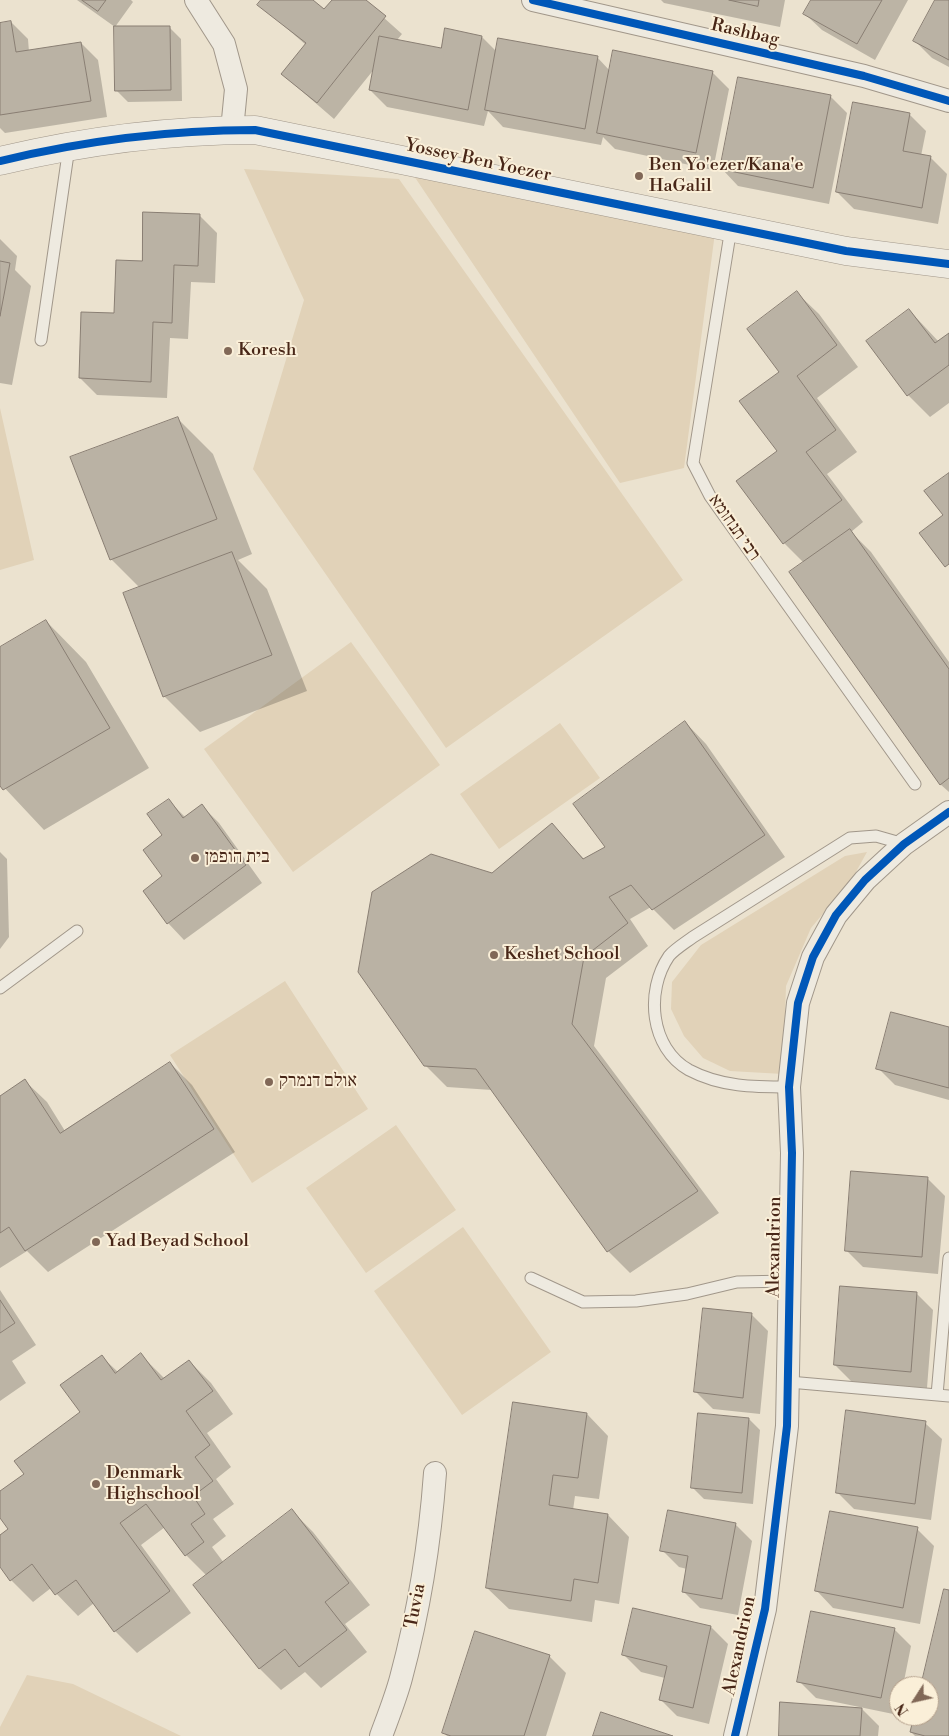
<!DOCTYPE html>
<meta charset="utf-8">
<style>
body{margin:0}
#map{position:relative;width:949px;height:1736px;overflow:hidden;background:#ebe2cf;font-family:"Libre Bodoni",serif}
canvas{display:block}
.north{position:absolute;left:889px;top:1676px;width:50px;height:50px;box-sizing:border-box;background:#faefd8;border:1px solid #b39f8b;border-radius:50%;rotate:235deg;font-size:14px;font-weight:700;line-height:20px;text-align:center;color:#482617}
.north::after{content:'';display:block;margin:auto;width:18px;height:22px;background:#816857;clip-path:polygon(50% 0,100% 100%,50% 72%,0 100%)}
</style>
<div id="map">
<canvas width="949" height="1736"></canvas>
<div class="north">N</div>
</div>
<script>
const context = document.querySelector('canvas').getContext('2d');
context.lineJoin = 'round';
function fillPath(path, color) {
  context.fillStyle = color;
  context.fill(path, 'evenodd');
}
function trace(path, color, width, dash) {
  context.strokeStyle = color;
  context.lineWidth = width;
  context.lineCap = dash ? 'butt' : 'round';
  context.setLineDash(dash || []);
  context.stroke(path);
}
function label(font, color, halo, rows, align = 'center') {
  context.font = font + ' "Libre Bodoni","Frank Ruhl Libre",serif';
  context.lineWidth = 4;
  context.setLineDash([]);
  context.textBaseline = 'middle';
  context.strokeStyle = halo;
  context.fillStyle = color;
  for (const [text, x, y, turn = 0] of rows) {
    context.save();
    context.translate(x, y);
    context.rotate((+turn || 0) * Math.PI / 180);
    context.textAlign = isNaN(turn) ? turn : align;
    if (halo) context.strokeText(text, 0, 0);
    context.fillText(text, 0, 0);
    context.restore();
  }
}
const green = new Path2D(`
 M244,169L399,179L683,580L446,748L253,469L304,300Z
 M412,173L716,225L684,468L620,483Z
 M0,408L34,560L0,570Z
 M351,642L440,765L293,872L204,749Z
 M560,723L600,778L499,849L460,794Z
 M867,852L852,879L811,928L786,986L783,1074L730,1071L703,1058L684,1036L671,1009L672,982L701,945L845,856Z
 M285,981L368,1109L252,1183L170,1055Z
 M396,1125L456,1210L366,1273L306,1188Z
 M463,1227L551,1352L462,1415L374,1291Z
 M27,1675L73,1684L181,1736H0V1727Z`);
const shadow = new Path2D(`
 M77,0H131L133,2L115,27H169L181,39L182,101L128,102L116,90L115,27Z
 M263,0H311L325,11L333,0H364L402,34L397,40L442,49L446,30L482,37L497,52L597,57L610,71L712,72L729,89L713,170L615,149L603,137L601,145L503,127L488,111L484,126L387,107L370,90L375,68L334,119L282,74L306,45L259,4Z
 M661,0H785L780,27L664,3Z
 M812,0H908L875,60L822,30L805,14Z
 M937,0H949V67L932,58L915,41Z
 M11,22L28,39L29,52L81,43L98,60L107,117L5,133L0,128V24Z
 M830,96L847,113L829,204L738,186L722,169Z
 M909,114L926,131L921,156L930,157L947,174L938,224L854,209L837,192Z
 M200,216L217,233L215,283L191,282L188,339L170,338L167,398L97,395L80,378L143,262Z
 M0,239L17,256L15,270L31,286L12,385L0,383Z
 M797,293L819,314L858,367L817,398L857,452L827,474L863,522L851,532L871,552L949,662V792L940,784L804,563L784,543L778,451L780,372Z
 M909,310L939,342L949,335V403L930,417L908,395Z
 M177,418L213,454L252,554L238,560L267,589L307,691L200,732L164,696L140,588L111,559Z
 M46,621L86,662L149,768L44,830L0,783V648Z
 M685,722L706,744L785,857L674,930L651,907L630,919L648,946L606,978L594,1046L719,1213L630,1273L608,1251L492,1090L447,1087L425,1065L492,874L552,825L585,860L607,848Z
 M168,800L186,818L202,806L219,823L262,883L184,940L168,923L164,877V836Z
 M0,852L7,859L9,937L0,949Z
 M949,1028V1100L895,1085L878,1068Z
 M170,1063L192,1085L235,1152L48,1272L27,1251L0,1268V1097L25,1081L47,1102L65,1131Z
 M928,1179L945,1196L938,1274L863,1267L846,1250Z
 M0,1290L36,1345L12,1361L26,1383L0,1401Z
 M916,1293L933,1310L927,1388L852,1382L835,1365Z
 M751,1314L768,1331L760,1414L713,1409L696,1392Z
 M141,1355L165,1379L189,1361L211,1383L233,1414L207,1433L231,1467L216,1479L234,1504L213,1519L226,1536L212,1547L224,1563L292,1511L313,1532L370,1605L345,1624L367,1652L321,1688L305,1672L281,1690L260,1669L195,1586L207,1576L186,1555L165,1527L141,1545L191,1613L137,1653L115,1631L94,1603L78,1616L51,1588L33,1602L11,1580L0,1565V1537L10,1530L0,1516V1493L25,1474L82,1413L102,1357L118,1372Z
 M587,1414L608,1436L599,1499L575,1496L573,1510L608,1515L629,1537L619,1604L595,1600L592,1622L509,1609L487,1588Z
 M749,1419L760,1430L753,1504L704,1499L692,1487Z
 M925,1423L942,1439L931,1520L854,1509L837,1492Z
 M735,1524L752,1541L738,1615L700,1608L683,1591L687,1569L679,1567L662,1550Z
 M917,1529L934,1546L920,1624L833,1608L817,1591Z
 M949,1591V1736H915L911,1732L915,1716H929V1686H922Z
 M711,1627L728,1644L709,1724L677,1716L660,1699L665,1678L641,1672L624,1655Z
 M894,1629L911,1646L903,1686H899L898,1715L816,1698L799,1681Z
 M549,1656L566,1673L546,1736H447L444,1733Z
 M862,1709L879,1726L878,1736H780Z`);
const building = new Path2D(`
 M82,0H106L98,11Z
 M261,0H313L324,9L332,0H366L386,16L317,103L281,74L306,43L257,5Z
 M729,0H759L758,6Z
 M811,0H882L857,44L803,14Z
 M935,0H949V60L913,41Z
 M11,21L16,52L81,42L91,101L0,115V23Z
 M114,26H170L171,90L115,91Z
 M445,28L482,36L468,110L369,90L379,36L441,48Z
 M498,38L598,56L585,129L485,110Z
 M613,50L713,71L696,153L597,133Z
 M738,77L831,95L813,188L720,169Z
 M853,102L910,113L903,151L931,156L922,208L836,192Z
 M143,212L200,214L198,266L174,265L172,323L153,322L151,382L79,378L81,312L114,313L116,260L142,261Z
 M0,261L10,263L0,316Z
 M797,291L837,345L797,376L836,430L806,452L842,500L783,544L736,481L777,451L739,401L779,372L747,329Z
 M909,309L935,343L949,333V365L907,396L866,341Z
 M178,417L217,519L110,560L70,457Z
 M949,473V564L945,567L919,533L943,515L924,491Z
 M850,529L949,669V778L940,785L789,572Z
 M232,552L272,655L163,697L123,593Z
 M46,620L110,728L3,790L0,786V647Z
 M685,721L765,835L652,910L631,885L609,897L628,923L584,957L572,1024L698,1191L607,1252L476,1069L424,1066L358,972L372,892L431,854L492,873L552,823L583,859L605,847L573,804Z
 M169,799L183,818L202,804L246,865L167,924L143,891L162,876L143,850L162,835L147,814Z
 M891,1012L949,1027V1088L876,1069Z
 M170,1062L214,1129L25,1251L9,1227L0,1233V1096L25,1079L60,1133Z
 M851,1171L928,1177L922,1257L845,1251Z
 M840,1286L917,1292L911,1372L834,1365Z
 M0,1300L15,1323L0,1333Z
 M703,1308L752,1313L743,1398L694,1392Z
 M141,1353L161,1380L189,1360L213,1391L186,1411L210,1445L195,1457L213,1481L193,1496L205,1514L191,1524L204,1542L185,1556L146,1504L120,1523L170,1591L114,1632L76,1580L55,1595L32,1564L10,1581L0,1567V1535L8,1529L0,1518V1491L24,1474L14,1461L80,1412L60,1385L102,1355L115,1373Z
 M513,1402L587,1413L578,1478L553,1475L549,1505L608,1514L598,1583L574,1579L571,1601L486,1588Z
 M846,1410L926,1421L915,1504L836,1493Z
 M698,1413L749,1418L742,1493L691,1488Z
 M292,1509L349,1583L325,1602L347,1630L299,1667L285,1649L259,1669L193,1585Z
 M668,1510L736,1523L722,1599L682,1592L688,1556L660,1551Z
 M830,1511L918,1527L903,1608L815,1591Z
 M944,1589L949,1590V1736H925L910,1732L914,1716H929V1686H921Z
 M633,1608L711,1626L693,1708L659,1700L667,1666L622,1655Z
 M811,1611L895,1628L881,1698L797,1682Z
 M475,1631L550,1655L524,1736H451L442,1733Z
 M780,1702L862,1708L860,1736H779Z
 M601,1712L673,1736H593Z`);
const service = new Path2D(`
 M731,228L693,463L710,496L915,784
 M41,340L69,147
 M0,988L77,931
 M789,1087C754,1087 721,1087 689,1070C650,1048 645,991 669,956C675,949 685,943 693,937L850,838L876,836L904,844
 M531,1278L583,1302L636,1301L687,1294L737,1282L789,1281
 M789,1382L949,1396
 M937,1395L949,1258`);
const minor = new Path2D(`
 M196,0L224,44L236,89L232,130
 M533,0L864,76L949,101
 M381,1736C388,1717 396,1697 401,1678C419,1611 430,1542 435,1473
 M735,1736L765,1609L787,1426L792,1153L789,1087L798,1003L813,957L836,915L865,880L904,844L949,812`);
const tertiary = new Path2D(`
 M0,161C83,141 169,130 255,130L846,251L949,264`);
const cycleway = new Path2D(`
 M533,0L864,76L949,101
 M0,161C83,141 169,130 255,130L846,251L949,264
 M735,1736L765,1609L787,1426L792,1153L789,1087L798,1003L813,957L836,915L865,880L904,844L949,812`);
const markers = [
 [639,176,5,"#816857"],
 [228,351,5,"#816857"],
 [195,858,5,"#816857"],
 [494,955,5,"#816857"],
 [269,1082,5,"#816857"],
 [96,1242,5,"#816857"],
 [96,1484,5,"#816857"]
];
const streetNames = [
 ["Rashbag",745,33,13],
 ["Yossey Ben Yoezer",478,161,12],
 ["רבי תנחומא",734,528,55],
 ["Alexandrion",775,1247,-89],
 ["Tuvia",416,1606,-79],
 ["Alexandrion",740,1646,-78]
];
const poiNames = [
 ["Ben Yo'ezer/Kana'e",649,166],
 ["HaGalil",649,187],
 ["Koresh",238,351],
 ["בית הופמן",205,858],
 ["Keshet School",504,955],
 ["אולם דנמרק",279,1082],
 ["Yad Beyad School",106,1242],
 ["Denmark",106,1474],
 ["Highschool",106,1495]
];
fillPath(green, '#e1d2b8');
fillPath(shadow, '#0003');
fillPath(building, '#bab2a4');
trace(building, '#897e73', 1);
trace(service, '#a1978a', 13);
trace(minor, '#a1978a', 24);
trace(tertiary, '#a1978a', 29);
trace(service, '#eeeae0', 11);
trace(minor, '#eeeae0', 22);
trace(tertiary, '#eeeae0', 28);
trace(cycleway, '#0057b8', 8);
for (const [x, y, r, color] of markers) {
  const dot = new Path2D();
  dot.arc(x, y, r, 0, 2 * Math.PI);
  context.fillStyle = color;
  context.fill(dot);
  trace(dot, '#faefd8', 2);
}
label('18px', '#482617', '#faefd8', streetNames);
label('18px', '#482617', '#faefd8', poiNames, 'left');
</script>
